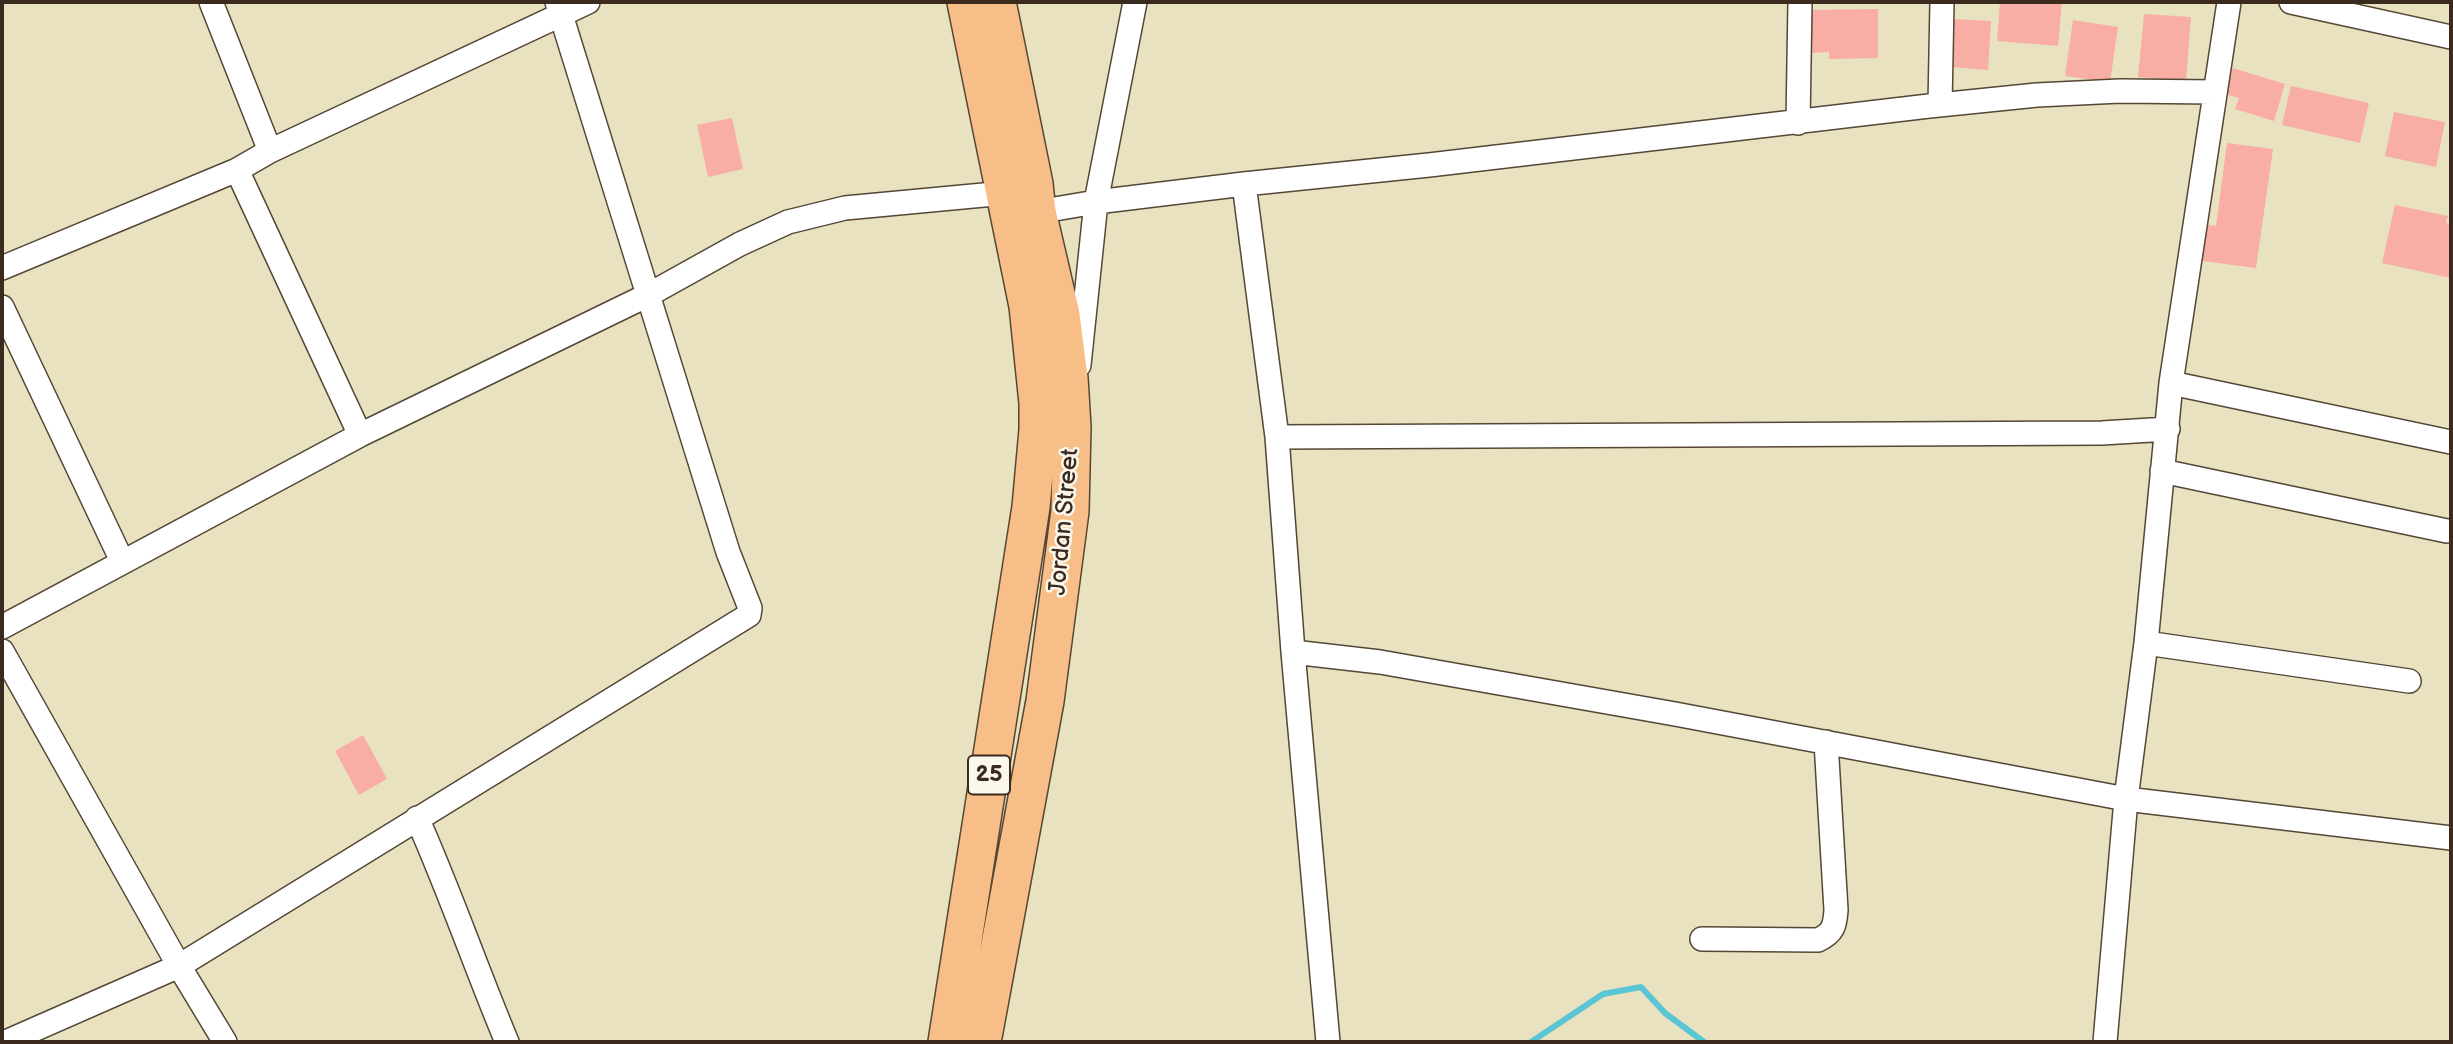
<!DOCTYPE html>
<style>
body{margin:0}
#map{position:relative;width:2453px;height:1044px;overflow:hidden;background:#e8e2c0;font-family:"Balsamiq Sans",sans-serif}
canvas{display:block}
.frame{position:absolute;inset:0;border:4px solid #3b2a1e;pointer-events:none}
</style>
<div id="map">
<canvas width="2453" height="1044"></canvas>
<div class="frame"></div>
</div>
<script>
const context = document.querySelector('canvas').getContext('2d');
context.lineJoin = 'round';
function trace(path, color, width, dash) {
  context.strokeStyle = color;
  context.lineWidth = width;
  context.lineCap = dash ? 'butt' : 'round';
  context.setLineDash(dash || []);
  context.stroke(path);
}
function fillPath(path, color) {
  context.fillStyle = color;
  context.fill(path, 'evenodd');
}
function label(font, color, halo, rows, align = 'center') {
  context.font = font + ' "Balsamiq Sans",sans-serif';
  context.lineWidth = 5;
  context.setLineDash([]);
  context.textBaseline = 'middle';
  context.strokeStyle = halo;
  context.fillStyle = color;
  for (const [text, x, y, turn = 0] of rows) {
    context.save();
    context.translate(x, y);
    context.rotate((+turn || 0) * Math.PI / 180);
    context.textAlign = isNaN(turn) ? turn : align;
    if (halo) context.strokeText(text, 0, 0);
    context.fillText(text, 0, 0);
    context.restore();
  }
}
const stream = new Path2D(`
 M1531,1042L1603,994L1641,987L1665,1013L1704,1042`);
const building = new Path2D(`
 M2000,2H2062L2058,46L1997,41Z
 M1878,9V58L1829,59V52L1809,53L1808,10Z
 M2144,14L2191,17L2186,81L2138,77Z
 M1953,19L1991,21L1988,70L1950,67Z
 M2073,20L2118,27L2110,82L2065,76Z
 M2233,68L2285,84L2274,121L2235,109L2239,98L2225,94Z
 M2291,86L2369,103L2360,143L2282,125Z
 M2394,112L2445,122L2436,167L2385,156Z
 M732,118L743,169L708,177L697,125Z
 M2227,143L2273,149L2256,268L2202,261L2207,225L2216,226Z
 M2395,205L2448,216L2446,223L2451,224V278L2382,263Z
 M363,735L387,779L359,795L335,751Z`);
const minor = new Path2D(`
 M211,2L270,151
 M2291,2L2451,37
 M1940,105L1942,2
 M1798,123L1800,2
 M237,170L360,435
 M1244,184L1277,437L1293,652L1328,1042
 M1037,212L1096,202L1244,184L1429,165L1929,106L2037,95L2120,91L2215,92
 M2,268L237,170L270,151L588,2
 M2,307L122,561
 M1079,365L1096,202L1135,2
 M2171,383L2451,442
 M1277,437L2102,433L2168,429
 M2162,471L2447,531
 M2,627L360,435L650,294L740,244L788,222L845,208L1005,193
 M2146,643L2409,681
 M2,651L179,966L225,1042
 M1293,652L1380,662L1675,714L2126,799L2451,838
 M417,818C450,892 476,968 507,1042
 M1702,939L1818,940C1833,933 1835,926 1836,910L1826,742
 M6,1042L179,966L749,615L750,608L728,552L557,2
 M2105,1042L2126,799L2146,643L2171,383L2229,2`);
const trunk = new Path2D(`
 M947,1042L1031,507L1038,430V403L1028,306L966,2
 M982,1042L1045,701L1070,511L1072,427L1069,378L1061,315L1037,212L1034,184L997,2`);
const shields = [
 [989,775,42]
];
const shieldNames = [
 ["25",989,775]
];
const streetNames = [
 ["Jordan Street",1065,522,-85]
];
trace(stream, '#5ac6d3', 6);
fillPath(building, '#f8aea4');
trace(minor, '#554636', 26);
trace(trunk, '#554636', 40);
trace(minor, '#fff', 23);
trace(trunk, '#f7be87', 37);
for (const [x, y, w] of shields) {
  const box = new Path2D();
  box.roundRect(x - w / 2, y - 19.5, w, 39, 5);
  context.fillStyle = '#fbf7ec';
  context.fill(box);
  trace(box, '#3b2a1e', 2);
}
label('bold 23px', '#3b2a1e', null, shieldNames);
label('24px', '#3b2a1e', '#fbf7ec', streetNames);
</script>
